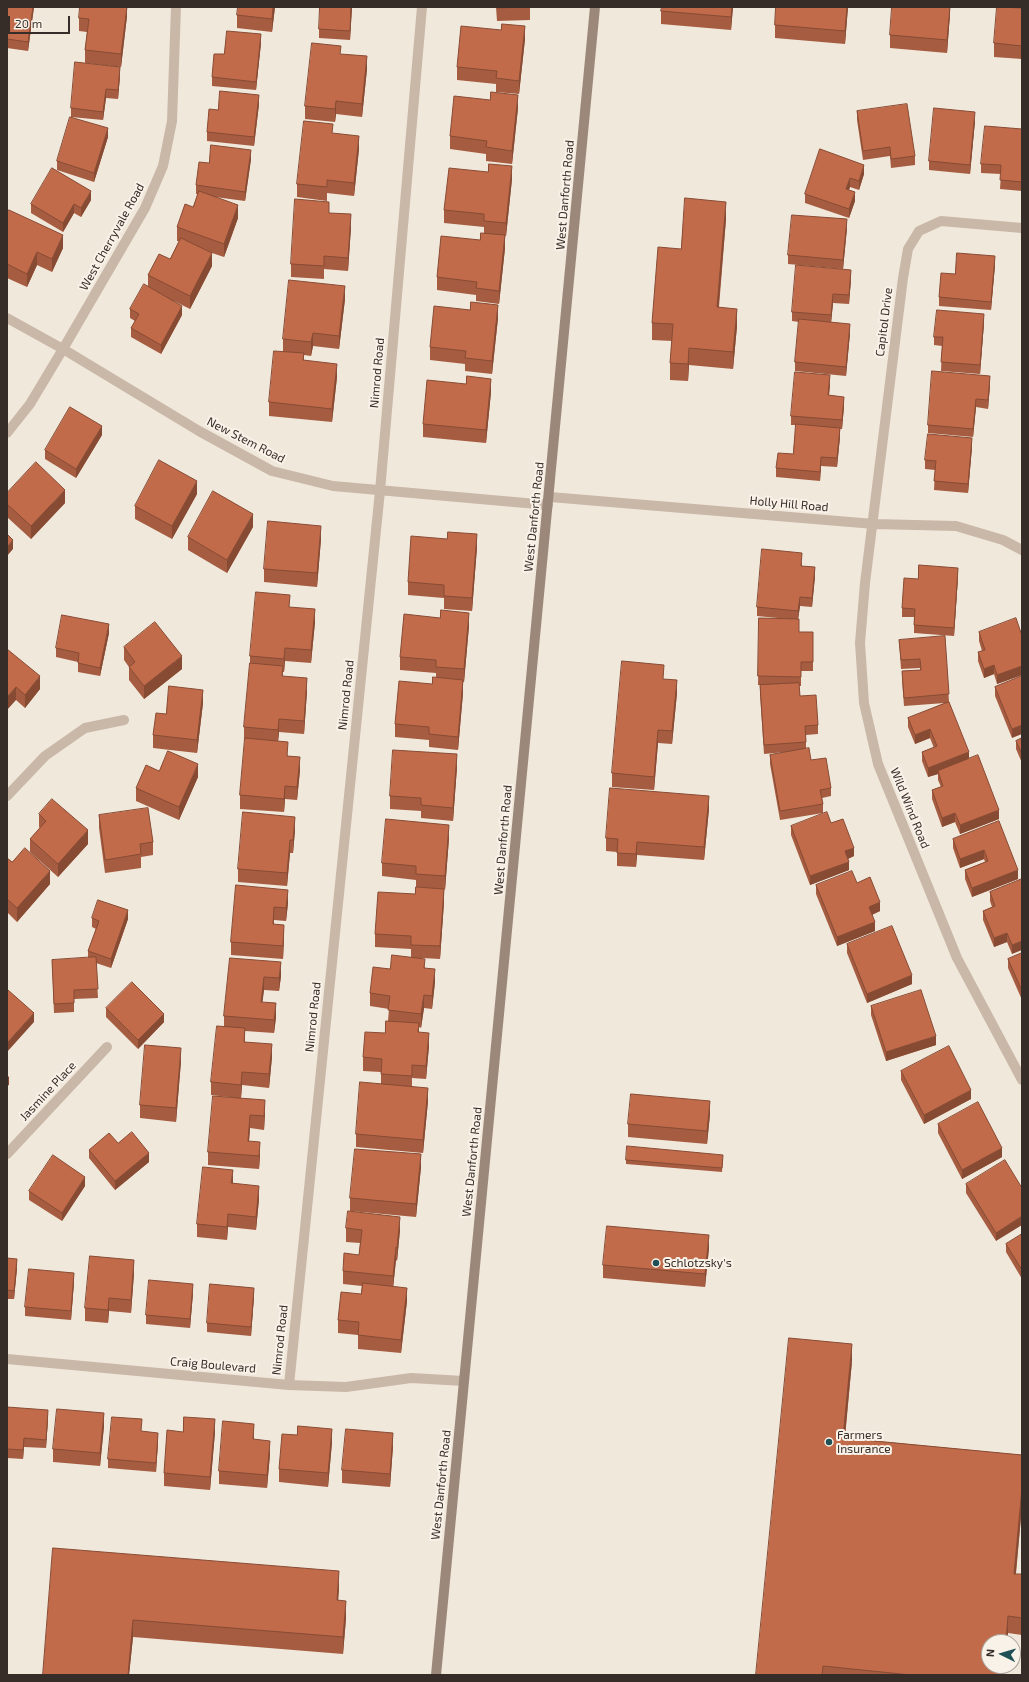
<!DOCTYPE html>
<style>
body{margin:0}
#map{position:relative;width:1029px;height:1682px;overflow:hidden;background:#f1e8dc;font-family:"Exo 2",sans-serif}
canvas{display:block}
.frame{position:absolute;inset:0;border:8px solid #362d28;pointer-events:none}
.north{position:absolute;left:981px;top:1634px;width:40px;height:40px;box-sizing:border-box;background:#f9f2e8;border:1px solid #aba39b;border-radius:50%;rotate:275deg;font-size:11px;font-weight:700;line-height:16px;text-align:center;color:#362d28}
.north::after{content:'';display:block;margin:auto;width:14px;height:18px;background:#1f5056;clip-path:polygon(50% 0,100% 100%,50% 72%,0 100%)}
.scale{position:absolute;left:8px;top:16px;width:62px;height:18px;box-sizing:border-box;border:2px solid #362d28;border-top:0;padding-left:5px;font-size:12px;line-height:14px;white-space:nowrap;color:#362d28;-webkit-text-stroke:3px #f9f2e8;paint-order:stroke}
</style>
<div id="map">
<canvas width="1029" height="1682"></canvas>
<div class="frame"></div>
<div class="north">N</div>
<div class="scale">20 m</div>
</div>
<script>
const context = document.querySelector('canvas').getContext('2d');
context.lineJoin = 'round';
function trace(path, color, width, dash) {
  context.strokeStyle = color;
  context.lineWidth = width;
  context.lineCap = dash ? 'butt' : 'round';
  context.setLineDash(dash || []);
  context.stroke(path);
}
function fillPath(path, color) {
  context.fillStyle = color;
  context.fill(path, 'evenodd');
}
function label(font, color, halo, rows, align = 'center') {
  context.font = font + ' "Exo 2",sans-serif';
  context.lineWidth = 4;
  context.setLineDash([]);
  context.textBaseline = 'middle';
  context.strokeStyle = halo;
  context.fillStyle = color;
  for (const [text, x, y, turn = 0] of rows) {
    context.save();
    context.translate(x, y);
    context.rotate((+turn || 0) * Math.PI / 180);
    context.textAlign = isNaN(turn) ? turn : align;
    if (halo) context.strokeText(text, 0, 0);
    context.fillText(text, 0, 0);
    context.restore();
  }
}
const street = new Path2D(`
 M1022,228L941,221L919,231L908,249L903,278L865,583L860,643L864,703L878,764L957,958L1022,1080
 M7,318L63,349L199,431L272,471L333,486L548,505
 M7,433L30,404L63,349L145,208L163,166L172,121L176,7
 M550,497L874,524L956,526L1003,540L1022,550
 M7,796L45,756L85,728L124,720
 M7,1154L107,1047
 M7,1359L289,1385L346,1387L411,1378L464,1381
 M289,1385L380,491L422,7`);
const secondary = new Path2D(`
 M436,1675L595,7`);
const wall = new Path2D(`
 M7,7H34L28,51L7,48Z
 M127,7V16L121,67L85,63V50L87,32L79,31V18Z
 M275,7L272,32L237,28V15Z
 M352,7L350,40L319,38V29Z
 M496,7H530V20L497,21Z
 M733,7L731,30L661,24V11Z
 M776,7H848L845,44L775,38V25Z
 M950,7V14L947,53L890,48V35Z
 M1022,8V59L994,57V43Z
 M525,39L519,94L496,92V84L457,80V67Z
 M261,43L256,90L212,86V77Z
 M341,54L367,69L362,117L336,114L335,122L305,119V106Z
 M120,76L118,99L106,98L103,120L71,117V108Z
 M259,104L254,146L207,141V132L218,110Z
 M518,108L512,164L486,161V154L450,149V136Z
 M857,111L915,156V165L891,168L890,156L863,160L857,120Z
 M975,121L970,174L929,170V161Z
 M1022,129V191L1000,189L1001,174L981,173V164Z
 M108,137L94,182L57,170V161Z
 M359,149L354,196L327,193V201L297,197V184Z
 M820,149L864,174L859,190L850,187L849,190L855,201L849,218L805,203V194Z
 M251,159L245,201L215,197L238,218L224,257L209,252L212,266L190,309L174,301L182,315L161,354L131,337V328L135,321L130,318V309L148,287V275L170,259L179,241H177V227L193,207L198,194H196V185L209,163Z
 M512,179L506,236H505V248L499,304L476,301V295L437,290V277L480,240L484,233V227L444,223V210Z
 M91,200L81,217L74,213L63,232L31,213V204Z
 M7,214L63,248L52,272L37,265L27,287L7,278Z
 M726,219L719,307L737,326L733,369L689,365L688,381L670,380V363L672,341L652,340V323L681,249Z
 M351,227L348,271L324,269V279L291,277V264Z
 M847,228L843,269L788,264V255Z
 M995,265L991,310L939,306V297L955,274Z
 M851,279L849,304L833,303L831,322L850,333L846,376L795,371V362L799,322L792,321V312Z
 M345,299L339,349L313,346L311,356L304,355V360L337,377L332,422L269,416V402L283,351V339Z
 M498,318L492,374L465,371V364L430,360V347Z
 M984,323L980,374L941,371L942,346L934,345V337Z
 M830,384L829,396L844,406L842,429H840V437L837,467L821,466L820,481L776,477V468L793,454L796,425H791V416Z
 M990,385L988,409L976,407L973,437L928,433V425Z
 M491,392L486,443L423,437V424Z
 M102,435L76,478L45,459V450Z
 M972,447L968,493L934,490L935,470L925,469V460Z
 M197,494L172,539L135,519V506Z
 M65,503L31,539L7,517V504Z
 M253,527L227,573L188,550V537Z
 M321,539L317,587L264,582V569Z
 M477,547L472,611L444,609V598L408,595V582Z
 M802,562V566L815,576L812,607L800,606L798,619L799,632H813V671H801V686H799L800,696L818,725V734L806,735V749L811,760L831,788V796L822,798L823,804V813L780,820L770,764V755L785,752L764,754L760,694V685H762H758L759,618L788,619L757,616V607Z
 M958,577L954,636L914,633V617H902V608L918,579Z
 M290,607L315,622L311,663L285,661L284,672H283V676L307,691L304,734L279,732L278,741L288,756L300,770L297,800L285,799L284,812L240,809V795L245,740H244V727L250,663V656Z
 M469,626L464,682H463V693L458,750L429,747V740L395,737V724L432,684L436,677V673L400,670V657Z
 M979,632L1022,636V675L997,684L994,674L984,678L978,661V652L982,651L979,641Z
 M109,633L100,676L78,672V662L56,657V648Z
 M945,636L949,702L969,759L999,819L960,834L955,822L942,827L932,799V790L941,787L938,780V774L928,777L922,761V752L934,748L930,738L915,744L908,727V718L945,703L904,706L902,680V671L920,670V668L901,669L899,640Z
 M124,647L182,669L144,699L129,680V667L124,660Z
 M7,649L40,689L25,708L16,700Z
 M1022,676L1012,738L995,696V687Z
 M664,679L677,693L672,744L658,743L654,790L612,787V773Z
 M203,703L197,753L153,748V735L166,714Z
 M1022,738V763L1016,749V741Z
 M457,767L453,821L421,818V811L390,809V796Z
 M159,771L198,777L179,820L136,801V788Z
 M709,809L704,860L637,855L636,867L617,866V852L606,851V838Z
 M39,814L88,844L58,877L30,852V839L40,828L39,827Z
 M99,815L153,842V855L141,857V868L105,873L99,828Z
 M999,821L1018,879L972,897L965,879V870L985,862L984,859L960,868L953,848V839Z
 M831,823L854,856L848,859L849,870L810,885L791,835V826Z
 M295,830L293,853H290L287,886L238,882V869Z
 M449,838L445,890L444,889V902L440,959L422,958L425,968L435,982L432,1009L424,1008L421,1028L419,1027V1032L429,1046L426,1079L412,1078V1086L428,1101L423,1153L356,1147V1134L381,1084V1072L363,1071V1057L385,1033L388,1021L389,1009L370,1006V993L390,969L411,957V949L375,947V934L415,894L424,888L416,887V880L382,876V863Z
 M7,858L12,862L50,884L17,922L7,912Z
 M1022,879L1012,954L1007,942L994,947L983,920V911L992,907L990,901V892Z
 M857,883L880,911L872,915L875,931L837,946L816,894V885Z
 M236,885L288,903L286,921L274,920V924L284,938L283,959L231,955V942Z
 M92,918L128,919L111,968L96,963L98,998L74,999V1012L54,1013L52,960L88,958V951L96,929L92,927Z
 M847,944L912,984L867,1003L847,953Z
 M1022,953V1000L1008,968V959Z
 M230,958L281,976L279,991L264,990L262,1002L276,1017L274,1033L245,1031V1042L272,1057L269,1088L242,1085L241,1098L265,1113L264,1130L250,1128L249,1141L260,1155L259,1169L208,1165V1152L237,1098L211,1095V1082L224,1026V1016Z
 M871,1006L936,1045L886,1061L871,1015Z
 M106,1008L164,1022L138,1049L106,1017Z
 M181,1061L176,1122L140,1118V1105Z
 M901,1071L971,1099L924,1124L901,1080Z
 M710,1114L707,1144L628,1137V1124Z
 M938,1124L1002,1157L962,1179L938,1133Z
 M118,1143L149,1162L115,1190L89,1158V1150Z
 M723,1159L722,1172L626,1164V1160Z
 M421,1167L416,1217L350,1211V1198Z
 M233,1183L259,1199L256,1230L228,1227L227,1240L197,1237V1224Z
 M966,1184L1022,1188L996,1241L966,1193Z
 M85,1186L62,1221L29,1200V1191Z
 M346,1228L400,1230L397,1261L396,1260L393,1287L407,1301L401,1353L358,1349V1335L338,1333V1320L361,1294L362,1286L343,1284V1271L359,1255L360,1243L346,1242Z
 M1022,1234V1279L1006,1252V1244Z
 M709,1248L705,1287L603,1278V1265Z
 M7,1258L17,1268L14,1299H7Z
 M134,1273L131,1313L109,1311L108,1323L85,1321V1308Z
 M74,1282L71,1320L25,1316V1307Z
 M193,1293L190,1328L146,1324V1315Z
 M254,1296L251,1336L207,1332V1323Z
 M852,1361L845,1438L1022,1455V1506L1016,1574H1022V1635L1008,1633L1007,1642H989L1005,1666L1004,1675H756Z
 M7,1407L48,1419L46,1448L24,1447L23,1459L7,1458Z
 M104,1426L100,1466L53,1462V1449Z
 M141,1431L158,1442L156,1472L108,1468V1459Z
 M183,1432H215L210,1490L164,1486V1473Z
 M254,1439L270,1454L267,1488L219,1484V1471Z
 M332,1442L328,1487L279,1482V1469Z
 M393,1446L390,1487L342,1483V1470Z
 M53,1548L339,1588L338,1600L346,1618L343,1654L133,1637L129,1675H43Z`);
const shadedWall = new Path2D(`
 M33,7H34L28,51V42Z
 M127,7V16L121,67V54Z
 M273,7H275L272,32V19Z
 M351,7H352L350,40V31Z
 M732,7H733L731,30V17Z
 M847,7H848L845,44V31Z
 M950,7V14L947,53V40Z
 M525,26V39L519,94V81Z
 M261,34V43L256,90V82Z
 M367,56V69L362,117V104Z
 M120,67V76L118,99V90Z
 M106,89V98L103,120V112Z
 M259,95V104L254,146V137Z
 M518,95V108L512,164V151Z
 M336,101V114L335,122V109Z
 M975,112V121L970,174V165Z
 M108,128V137L94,182V173Z
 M359,136V149L354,196V183Z
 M251,150V159L245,201V192Z
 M864,165V174L859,190V181Z
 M512,166V179L506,236V223Z
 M850,178V187L846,198V189Z
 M91,191V200L81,217V208Z
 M855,192V201L849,218V209Z
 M726,202V219L717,324V307Z
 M74,204V213L63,232V223Z
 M238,205V218L224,257V244Z
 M351,214V227L348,271V258Z
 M847,219V228L843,269V260Z
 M63,235V248L52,272V259Z
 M505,235V248L499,304V291Z
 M37,252V265L27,287V274Z
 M212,253V266L190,309V296Z
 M995,256V265L991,310V302Z
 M851,270V279L849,304V295Z
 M345,286V299L339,349V336Z
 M833,294V303L831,324V315Z
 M498,305V318L492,374V361Z
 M182,306V315L161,354V345Z
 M737,309V326L733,369V352Z
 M984,314V323L980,374V365Z
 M850,324V333L846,376V367Z
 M313,333V346L311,356V342Z
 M689,348V365L688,381V364Z
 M337,364V377L332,422V409Z
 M830,375V384L828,404V395Z
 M990,376V385L988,409V400Z
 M491,379V392L486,443V430Z
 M844,397V406L842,429V420Z
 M976,399V407L973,437V429Z
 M102,426V435L76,478V469Z
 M840,428V437L837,467V458Z
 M972,438V447L968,493V484Z
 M821,457V466L820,481V472Z
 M197,481V494L172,539V526Z
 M65,490V503L31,539V526Z
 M253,514V527L227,573V560Z
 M321,526V539L317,587V573Z
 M477,534V547L472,611V598Z
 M13,540V549L7,556V547Z
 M815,567V576L812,607V598Z
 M958,568V577L954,636V628Z
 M800,597V606L798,620V611Z
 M315,609V622L311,663V650Z
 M469,613V626L464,682V669Z
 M109,624V633L100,676V668Z
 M285,648V661L284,672V659Z
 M182,656V669L144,699V686Z
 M994,665V674L984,678V669Z
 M1022,666V675L997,684V675Z
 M40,676V689L25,708V695Z
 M307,678V691L304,734V721Z
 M463,680V693L458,750V737Z
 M677,680V693L672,744V731Z
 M16,687V700L7,710V697Z
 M203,690V703L197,753V740Z
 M279,719V732L278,743V730Z
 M1022,725V734L1012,738V729Z
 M930,729V738L915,744V735Z
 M658,730V743L654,790V777Z
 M969,752V761L938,771V774L928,777V768Z
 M457,754V767L453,821V808Z
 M300,757V770L297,800V787Z
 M198,764V777L179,820V807Z
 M285,786V799L284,812V799Z
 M709,796V809L704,860V847Z
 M999,810V819L960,834V825Z
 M955,813V822L942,827V818Z
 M295,817V830L293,853V840Z
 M449,825V838L445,890V876Z
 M88,830V844L58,877V864Z
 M290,840V853L287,886V873Z
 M637,842V855L636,867V854Z
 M854,848V856L845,860V851Z
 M984,850V859L960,868V859Z
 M849,862V870L810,885V876Z
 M1018,870V879L972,897V888Z
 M50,871V884L17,922V908Z
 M444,889V902L440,959V946Z
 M288,890V903L286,921V908Z
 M880,902V911L869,916V907Z
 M274,907V920L273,937V924Z
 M128,910V919L111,968V959Z
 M875,922V931L837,946V937Z
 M284,925V938L283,959V946Z
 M1007,933V942L994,947V938Z
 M1022,941V950L1012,954V945Z
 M281,962V976L279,991V978Z
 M435,969V982L432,1009V996Z
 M912,975V984L867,1003V994Z
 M264,977V990L261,1015V1002Z
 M424,995V1008L421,1028V1014Z
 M276,1003V1017L274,1033V1020Z
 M34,1013V1022L7,1052V1043Z
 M164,1014V1022L138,1049V1040Z
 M429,1033V1046L426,1079V1066Z
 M936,1036V1045L886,1061V1052Z
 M272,1044V1057L269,1088V1074Z
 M181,1048V1061L176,1122V1108Z
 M242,1072V1085L241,1098V1085Z
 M9,1076V1085L7,1086V1078Z
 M428,1088V1101L423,1153V1140Z
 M971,1090V1099L924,1124V1115Z
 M265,1100V1113L264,1130V1116Z
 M710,1101V1114L707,1144V1131Z
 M250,1115V1128L248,1154V1141Z
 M260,1142V1155L259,1169V1156Z
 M1002,1148V1157L962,1179V1170Z
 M149,1153V1162L115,1190V1181Z
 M421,1154V1167L416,1217V1204Z
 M233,1170V1183L231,1196V1183Z
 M85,1177V1186L62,1221V1213Z
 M259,1186V1199L256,1230V1217Z
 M228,1214V1227L227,1240V1227Z
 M1022,1216V1225L996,1241V1233Z
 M400,1217V1230L397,1261V1248Z
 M709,1235V1248L705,1287V1274Z
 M396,1247V1260L393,1289V1276Z
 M17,1259V1268L14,1299V1291Z
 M134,1260V1273L131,1313V1300Z
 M74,1273V1282L71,1320V1311Z
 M193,1284V1293L190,1328V1319Z
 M254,1288V1296L251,1336V1327Z
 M407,1288V1301L401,1353V1340Z
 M109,1298V1311L108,1323V1310Z
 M852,1344V1361L843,1455V1438Z
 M48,1410V1419L46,1448V1440Z
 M104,1413V1426L100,1466V1453Z
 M215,1419V1432L210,1490V1477Z
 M254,1424V1437L253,1452V1439Z
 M332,1429V1442L328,1487V1473Z
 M158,1433V1442L156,1472V1463Z
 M393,1433V1446L390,1487V1474Z
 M24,1438V1447L23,1459V1450Z
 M270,1441V1454L267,1488V1475Z
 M1022,1488V1506L1014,1591V1574Z
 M339,1571V1588L337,1617V1600Z
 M346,1601V1618L343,1654V1637Z
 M1008,1616V1633L1007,1642H1006Z
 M133,1620V1637L129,1675H128Z
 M1003,1666H1005L1004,1675H1002Z`);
const building = new Path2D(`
 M7,7H33L28,42L7,39Z
 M80,7H127L121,54L85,50L89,19L79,18Z
 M238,7H273L272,19L237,15Z
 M320,7H351L350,31L319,29Z
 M497,7H530L497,8Z
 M662,7H732L731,17L661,11Z
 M776,7H847L845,31L775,25Z
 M892,7H950L947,40L890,35Z
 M997,7L1022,8V46L994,43Z
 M502,24L525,26L519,81L496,78L497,71L457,67L461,26L501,30Z
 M227,31L261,34L256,82L212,77L214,54H224Z
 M312,43L341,46L340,54L367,56L362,104L336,101L335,109L305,106Z
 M75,62L120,67L118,90L106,89L103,112L71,108Z
 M220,91L259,95L254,137L207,132L209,109L218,110Z
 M491,92L518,95L512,151L486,147L487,141L450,136L454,96L490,100Z
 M907,104L915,156L891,159L890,147L863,151L857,111Z
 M934,108L975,112L970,165L929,161Z
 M70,117L108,128L94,173L57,161Z
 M304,121L333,124L332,133L359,136L354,183L327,180V187L297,184Z
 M985,126L1022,129V182L1000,180L1001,165L981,164Z
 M211,145L251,150L245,192L196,185L199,162L209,163Z
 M820,149L864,165L859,181L850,178L846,189L855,192L849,209L805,194Z
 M489,164L512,166L506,223L484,221V214L444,210L449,168L488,172Z
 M52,168L91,191L81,208L74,204L63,223L31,204Z
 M199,191L238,205L224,244L177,227L185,204L193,207Z
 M685,198L726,202L717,307L737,309L733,352L689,348L688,364L670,363L673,324L652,323L658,247L681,249Z
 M295,199L329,202V213L351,214L348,258L324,256V266L291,264Z
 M9,210L63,235L52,259L37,252L27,274L7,264V214Z
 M792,215L847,219L843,260L788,255Z
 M481,233L505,235L499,291L476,288L477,282L437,277L441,236L480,240Z
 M181,238L212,253L190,296L148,275L159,254L170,259Z
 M957,253L995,256L991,302L939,297L941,273L955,274Z
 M796,265L851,270L849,295L833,294L831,315L792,312Z
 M289,280L345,286L339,336L313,333L311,342L283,339Z
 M144,284L182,306L161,345L131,328L139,314L130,309Z
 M471,302L498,305L492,361L465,358L466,351L430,347L434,306L470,310Z
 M937,310L984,314L980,365L941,362L943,337H934Z
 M799,319L850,324L846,367L795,362Z
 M274,351L304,353L303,360L337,364L332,409L269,402Z
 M932,371L990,376L988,400L976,399L973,429L928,425Z
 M795,372L830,375L828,395L844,397L842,420L791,416Z
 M467,376L491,379L486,430L423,424L427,380L466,384Z
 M70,407L102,426L76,469L45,450Z
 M796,424L840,428L837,458L821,457L820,472L776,468L778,453L793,454Z
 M928,434L972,438L968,484L934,481L936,461L925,460Z
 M159,460L197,481L172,526L135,506Z
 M36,462L65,490L31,526L7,504V493Z
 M213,491L253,514L227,560L188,537Z
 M268,521L321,526L317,573L264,569Z
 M448,532L477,534L472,598L444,596V585L408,582L411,536L447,539Z
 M7,534L13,540L7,547Z
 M762,549L802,553L801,566L815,567L812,598L800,597L798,611L757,607Z
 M919,565L958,568L954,628L914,625L915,609L902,608L904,578L918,579Z
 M256,592L290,595L289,607L315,609L311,650L285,648L284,659L250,656Z
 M441,610L469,613L464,669L436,667V660L400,657L404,614L440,618Z
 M62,615L109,624L100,668L78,663L79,653L56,648Z
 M759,618L799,619V632H813V662H801V677L758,676Z
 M1016,618L1022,636V666L997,675L994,665L984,669L978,652L985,650L979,632Z
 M155,622L182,656L144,686L129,667L135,662L124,647Z
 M945,636L949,694L904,698L902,671L921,670L920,659L901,660L899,640Z
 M7,649L40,676L25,695L16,687L7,697Z
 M622,661L664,665L663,679L677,680L672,731L658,730L654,777L612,773Z
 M250,663L283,666L282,676L307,678L304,721L279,719L278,730L244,727Z
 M1022,676V725L1012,729L995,687Z
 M433,677L463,680L458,737L429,734V727L395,724L399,681L432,684Z
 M799,683L800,696L816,695L818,725L805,726L806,742L764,745L760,685Z
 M169,686L203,690L197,740L153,735L156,713L166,714Z
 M949,702L969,752L928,768L922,752L937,746L930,729L915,735L908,718Z
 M245,738L288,742L287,756L300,757L297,787L285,786L284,799L240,795Z
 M1022,738V754L1016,741Z
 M809,748L811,760L826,758L831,788L820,790L823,804L780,811L770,755Z
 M393,750L457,754L453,808L421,805V798L390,796Z
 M168,751L198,764L179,807L136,788L146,765L159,771Z
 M978,755L999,810L960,825L955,813L942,818L932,790L943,786L938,771Z
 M610,788L709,796L704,847L637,842L636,854L617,853L618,839L606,838Z
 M52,799L88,830L58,864L30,839L46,821L39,814Z
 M148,808L153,842L140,844L141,854L105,860L99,815Z
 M243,812L295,817L293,840H290L287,873L238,869Z
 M827,812L831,823L843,819L854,848L845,851L849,862L810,876L791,826Z
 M386,819L449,825L445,876L416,874V866L382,863Z
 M999,821L1018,870L972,888L965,870L988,861L984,850L960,859L953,839Z
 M25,848L50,871L17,908L7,899V858L12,862Z
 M852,871L857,883L870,877L880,902L869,907L875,922L837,937L816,885Z
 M1022,879V941L1012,945L1007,933L994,938L983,911L995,906L990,892Z
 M236,885L288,890L286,908L274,907L273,924L284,925L283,946L231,942Z
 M416,887L444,889L440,946L411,945V936L375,934L378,892L415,894Z
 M98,900L128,910L111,959L88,951L99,921L92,918Z
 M892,926L912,975L867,994L847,944Z
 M1022,953V991L1008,959Z
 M392,955L425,959L424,968L435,969L432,996L424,995L421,1014L388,1010L390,996L370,993L373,967L390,969Z
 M96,957L98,989L74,990V1003L54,1004L52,960Z
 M230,958L281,962L279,978L264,977L261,1002L276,1003L274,1020L224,1016Z
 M132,982L164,1014L138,1040L106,1008Z
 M7,990H8L34,1013L7,1043Z
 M921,990L936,1036L886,1052L871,1006Z
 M386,1021L419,1023L418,1032L429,1033L426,1066L412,1065V1076L381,1074L382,1059L363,1057L365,1032L385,1033Z
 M217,1026L245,1028L244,1042L272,1044L269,1074L242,1072L241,1085L211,1082Z
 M145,1045L181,1048L176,1108L140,1105Z
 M949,1046L971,1090L924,1115L901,1071Z
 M360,1082L428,1088L423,1140L356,1134Z
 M631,1094L710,1101L707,1131L628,1124Z
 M213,1096L265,1100L264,1116L250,1115L248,1141L260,1142L259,1156L208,1152Z
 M978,1102L1002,1148L962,1170L938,1124Z
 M132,1132L149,1153L115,1181L89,1150L109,1133L118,1143Z
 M627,1146L723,1155L722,1168L626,1160Z
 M355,1149L421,1154L416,1204L350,1198Z
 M53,1155L85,1177L62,1213L29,1191Z
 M1005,1160L1022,1188V1216L996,1233L966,1184Z
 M203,1167L233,1170L231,1183L259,1186L256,1217L228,1214L227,1227L197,1224Z
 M348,1211L400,1217L397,1248L396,1247L393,1276L343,1271L344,1253L359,1255L362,1230L346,1228Z
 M607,1226L709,1235L705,1274L603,1265Z
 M1022,1234V1270L1006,1244Z
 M90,1256L134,1260L131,1300L109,1298L108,1310L85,1308Z
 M7,1258L17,1259L14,1291L7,1290Z
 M29,1269L74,1273L71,1311L25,1307Z
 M149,1280L193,1284L190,1319L146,1315Z
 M363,1283L407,1288L401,1340L358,1335L359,1322L338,1320L341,1292L361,1294Z
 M210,1284L254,1288L251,1327L207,1323Z
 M789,1338L852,1344L843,1438L1022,1455V1488L1014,1574H1022V1618L1008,1616L1006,1642H989V1666H1003L1002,1675H911L823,1666L822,1675H756Z
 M7,1407L48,1410L46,1440L24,1438L23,1450L7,1449Z
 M57,1409L104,1413L100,1453L53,1449Z
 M112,1417L142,1419L141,1431L158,1433L156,1463L108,1459Z
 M184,1417L215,1419L210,1477L164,1473L167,1430L183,1432Z
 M223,1421L254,1424L253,1439L270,1441L267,1475L219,1471Z
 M298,1426L332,1429L328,1473L279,1469L282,1434L297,1435Z
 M346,1429L393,1433L390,1474L342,1470Z
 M53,1548L339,1571L337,1600L346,1601L343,1637L133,1620L128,1675H43Z`);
const markers = [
 [656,1263,4,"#1f5056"],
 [829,1442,4,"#1f5056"]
];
const streetNames = [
 ["West Danforth Road",565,195,-85],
 ["West Cherryvale Road",112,237,-61],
 ["Capitol Drive",884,322,-83],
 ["Nimrod Road",377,373,-85],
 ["New Stem Road",246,440,27],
 ["Holly Hill Road",789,504,5],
 ["West Danforth Road",534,517,-84],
 ["Nimrod Road",346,695,-84],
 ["Wild Wind Road",910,808,68],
 ["West Danforth Road",503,840,-85],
 ["Nimrod Road",313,1017,-84],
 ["Jasmine Place",48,1091,-47],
 ["West Danforth Road",472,1162,-84],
 ["Nimrod Road",280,1340,-84],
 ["Craig Boulevard",213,1365,5],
 ["West Danforth Road",441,1485,-84]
];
const poiNames = [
 ["Schlotzsky's",664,1263],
 ["Farmers",837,1435],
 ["Insurance",837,1449]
];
trace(street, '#c9b8a8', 10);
trace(secondary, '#9c887a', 10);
fillPath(wall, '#a65c40');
fillPath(shadedWall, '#874b34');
fillPath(building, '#c16b4a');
trace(building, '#874b34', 1);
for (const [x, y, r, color] of markers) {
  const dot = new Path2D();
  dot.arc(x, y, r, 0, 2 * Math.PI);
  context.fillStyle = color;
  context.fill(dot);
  trace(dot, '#f9f2e8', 1.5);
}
label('12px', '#362d28', '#f9f2e8', streetNames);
label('12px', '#362d28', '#f9f2e8', poiNames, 'left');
</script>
